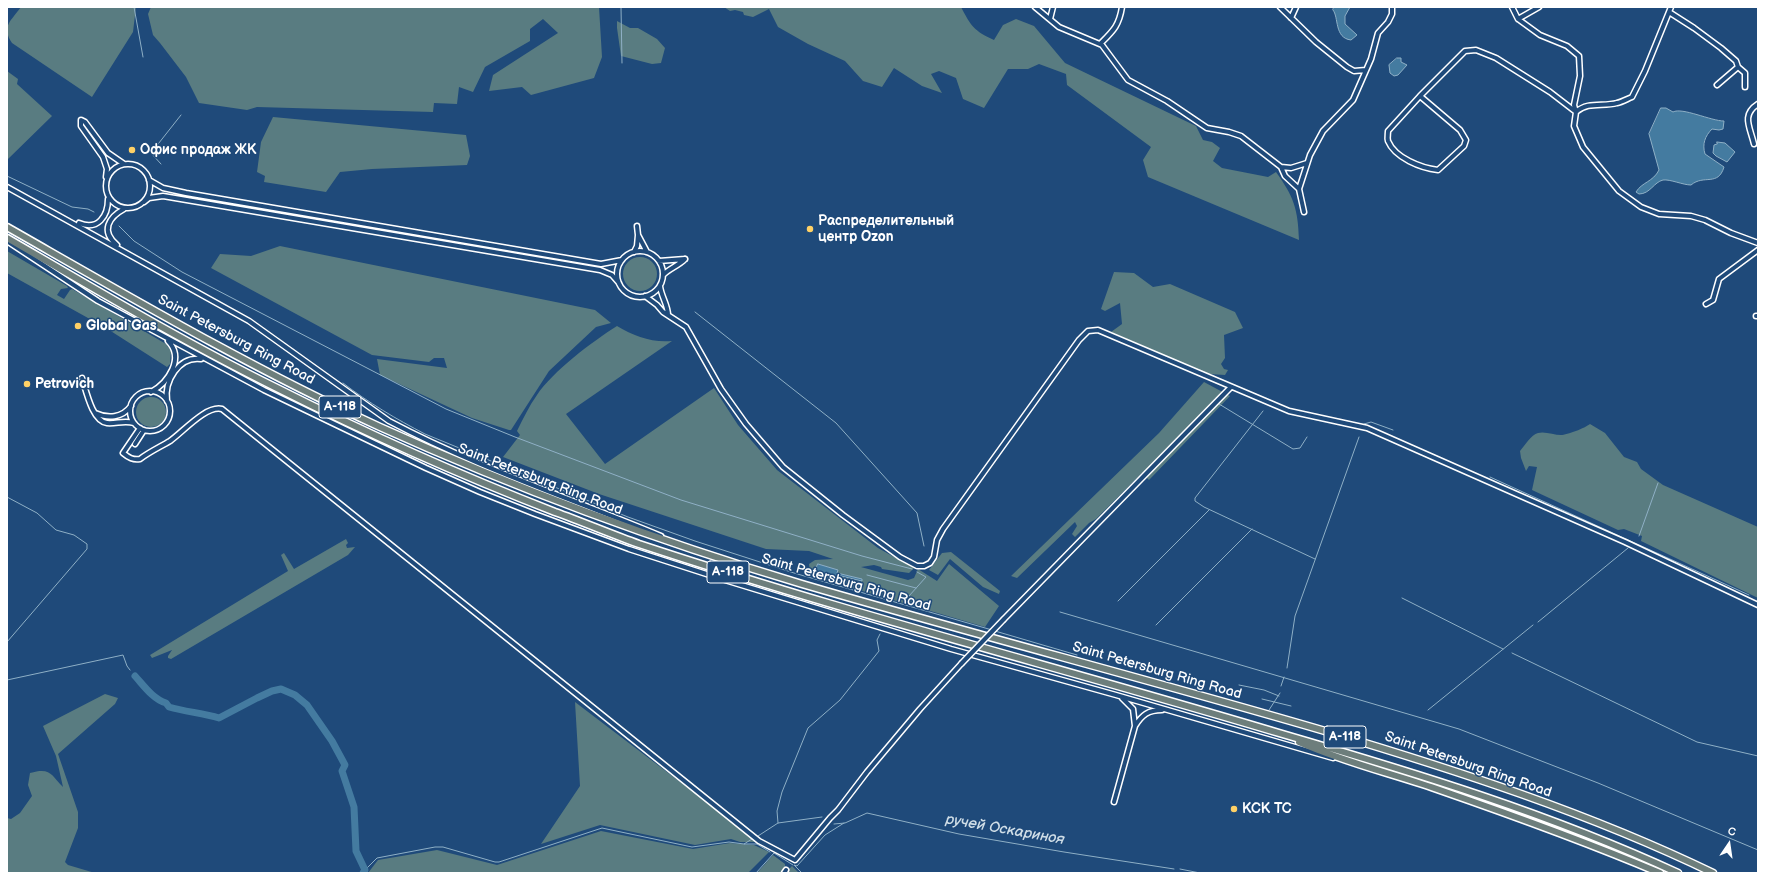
<!DOCTYPE html>
<meta charset="utf-8">
<style>
body{margin:0}
#map{position:relative;width:1765px;height:880px;overflow:hidden;background:#1f4a7a;font-family:"Balsamiq Sans",sans-serif}
canvas{display:block}
.frame{position:absolute;inset:0;border:8px solid #fff;pointer-events:none}
.north{position:absolute;left:1709px;top:824px;width:40px;height:40px;-webkit-text-stroke:3px #1f4a7a;paint-order:stroke;rotate:13deg;font-size:11px;font-weight:700;line-height:16px;text-align:center;color:#fff}
.north::after{content:'';display:block;margin:auto;width:14px;height:18px;background:#fff;clip-path:polygon(50% 0,100% 100%,50% 72%,0 100%)}
</style>
<div id="map">
<canvas width="1765" height="880"></canvas>
<div class="frame"></div>
<div class="north">С</div>
</div>
<script>
const context = document.querySelector('canvas').getContext('2d');
context.lineJoin = 'round';
function fillPath(path, color) {
  context.fillStyle = color;
  context.fill(path, 'evenodd');
}
function trace(path, color, width, dash) {
  context.strokeStyle = color;
  context.lineWidth = width;
  context.lineCap = dash ? 'butt' : 'round';
  context.setLineDash(dash || []);
  context.stroke(path);
}
function label(font, color, halo, rows, align = 'center') {
  context.font = font + ' "Balsamiq Sans",sans-serif';
  context.lineWidth = 3;
  context.setLineDash([]);
  context.textBaseline = 'middle';
  context.strokeStyle = halo;
  context.fillStyle = color;
  for (const [text, x, y, turn = 0] of rows) {
    context.save();
    context.translate(x, y);
    context.rotate((+turn || 0) * Math.PI / 180);
    context.textAlign = isNaN(turn) ? turn : align;
    if (halo) context.strokeText(text, 0, 0);
    context.fillText(text, 0, 0);
    context.restore();
  }
}
const green = new Path2D(`
 M21,7H136L133,32L92,97L12,43C1,26 11,21 21,7Z
 M151,7H599L602,57L594,78L531,95L522,87L489,91L493,75L558,33L543,19L530,29V41L485,67L473,92L459,87L457,104L434,103L433,112L257,107L247,110L199,103L186,77L160,43L153,35L148,14Z
 M724,7H961C971,26 974,31 994,40L1003,25L1016,19L1034,26L1065,63L1196,126L1203,140L1212,142L1220,148L1213,161L1222,168L1268,177L1276,172C1294,197 1298,209 1299,240L1148,177L1143,160L1151,147L1067,85L1066,74L1039,64L1028,69H1008L984,108L963,99L956,78L939,71L931,74L942,93L922,86L894,68L882,87L863,81L845,61L808,44L778,27L769,9L753,17L744,15L743,12L735,10L730,11Z
 M617,21L630,28H638L657,39L665,48L661,63L652,64L621,56L617,28Z
 M7,71L18,79L17,84L52,116L7,160Z
 M273,117L466,135L470,156L467,165L372,169L340,172L326,192L264,182L265,176L257,172L261,142Z
 M280,246L595,310L611,323L596,327L549,371L511,430H509L472,418L380,375L377,359L447,368L444,358H434L429,362L372,355L211,268L220,254L251,256Z
 M7,251L67,286L68,288L61,289L57,295L64,299L70,290L72,289L166,344L171,351L170,364L167,367L106,328L7,273Z
 M623 274a17 17 0 1 1 34 0a17 17 0 1 1-34 0Z
 M1114,272L1134,273L1153,287L1170,284L1235,312L1243,328L1224,335L1225,358L1221,364L1224,369L1228,370L1225,375L1209,374L1111,332L1122,324L1120,303L1105,311L1101,309Z
 M617,326C634,336 652,343 672,341L566,414L605,464L714,388L738,425L777,470L878,548L914,568L909,573L882,569L881,567L874,565L861,567L908,580L914,578L918,569L937,581L949,564L999,606L985,627L818,578L819,573L835,578L836,575L861,582L862,579L837,573L838,570L818,564L813,575L810,572L809,564L815,560L833,559L809,551L766,549L599,494L503,457L520,435L517,431C523,419 529,406 537,395C552,372 593,341 617,326Z
 M1204,382L1230,396L1149,480L1142,473L1096,519L1089,523L1075,537L1072,534L1077,526L1075,522L1017,578L1011,576L1159,433Z
 M136 412a15 15 0 1 1 30 0a15 15 0 1 1-30 0Z
 M1590,424L1605,433L1624,457L1637,462L1641,469L1663,485L1758,527V598L1641,541L1642,536L1624,529L1618,530L1532,490L1537,467L1529,466L1526,471L1521,458L1520,451C1525,445 1531,435 1538,433C1545,431 1554,435 1561,435C1567,435 1585,428 1590,424Z
 M346,539L348,543L346,545L347,548L355,547L348,555L171,659L168,658V656L172,650L152,658L150,655L288,571L281,555L284,553L294,569Z
 M951,552L1000,591L999,594L983,587L950,559L938,575L929,570L942,553Z
 M105,694L118,698L115,704L58,754L78,812V828L65,862L68,865L95,873H7V818L11,819L20,813L32,796L28,785L30,773C51,767 51,775 63,787L56,756L43,726Z
 M575,702L759,842H740L731,839L695,845L600,825L541,844L580,786Z
 M601,831L693,849L730,843L754,845L769,852L748,873H368L378,860L437,850L497,865Z
 M773,855L785,864V869L787,871L792,866L799,873H757Z`);
const water = new Path2D(`
 M1334,7H1350L1345,16V24L1357,35L1351,40C1334,38 1339,17 1333,10Z
 M1397,58H1401V62L1407,65L1398,75L1394,76L1390,73L1389,65Z
 M1661,108H1666L1673,112C1682,107 1711,121 1724,121L1723,129L1719,130L1712,129C1705,136 1702,144 1705,154L1724,167C1718,187 1704,174 1691,185C1683,185 1670,179 1663,180C1654,182 1650,194 1639,194L1636,192C1642,182 1653,182 1659,170L1649,134Z
 M1717,142L1725,143L1735,152L1727,162L1716,156L1713,153L1714,145L1717,144Z
 M818,564L838,570L837,573L862,579V581L837,575L835,578L815,572Z`);
const stream = new Path2D(`
 M134,7L143,57
 M621,7L622,63
 M161,164L151,153L181,115
 M7,176L72,207L88,209L94,212
 M119,226L134,241L182,272L446,409L515,437L681,500L862,556L912,569
 M695,312L836,423L917,513L924,546
 M343,383C369,403 396,419 425,434L628,517L695,541L794,573L992,630
 M1219,404L1293,449L1300,448L1307,437
 M1263,411L1195,498V501L1204,507L1315,559
 M1364,424L1371,422L1393,430
 M1490,477L1749,595
 M7,497L37,513L56,530L74,535L87,544V549L7,642
 M1639,536L1658,483
 M867,575L916,588
 M816,578L817,573
 M1402,598L1503,649
 M1118,601L1209,510
 M897,602L909,596L926,577L917,572
 M1060,612L1459,729L1598,783L1758,850
 M1538,622L1628,548
 M1156,625L1252,529
 M995,631L1077,655
 M1512,653L1697,742L1758,756
 M1287,668L1295,616L1359,437
 M7,680L123,655L127,666L130,670
 M1239,685L1264,690L1279,696
 M1281,686L1284,677
 M1262,699L1291,706
 M1269,710L1280,693
 M1428,710L1533,625
 M778,823L777,811L782,792L808,728L840,700L879,651L877,640L880,634
 M834,824L845,823L867,813L959,834L1064,852L1174,869
 M758,836L778,823L822,817
 M752,839L744,844H757L770,852
 M1180,869L1200,873
 M365,870L377,858L435,847H443L495,862H499L602,828L692,847L729,842L744,844
 M756,873L774,853L793,865
 M802,873L794,865L797,866L825,835L844,823`);
const river = new Path2D(`
 M135,676C144,686 153,699 166,703L169,707C186,712 203,713 219,718L257,698L272,691L281,689L295,695L307,705L332,741L345,765L342,771L354,807L356,851L365,870L363,873`);
const minor = new Path2D(`
 M1035,7L1059,27L1102,45L1128,80L1167,101L1207,128L1229,132L1241,136L1281,167L1291,168L1307,163
 M1280,7L1316,42L1347,67L1354,71L1366,70
 M1512,7L1518,19L1540,35L1567,46L1579,56L1580,76L1574,105L1576,112L1574,126L1583,147L1619,191L1641,207L1659,214L1691,216L1705,220L1731,233L1758,243
 M1669,12L1694,28L1721,48L1736,61L1738,67
 M1291,18L1296,7
 M1050,19L1053,7
 M1518,19L1539,7
 M1100,44C1113,31 1119,26 1122,7
 M1738,67L1745,73V87
 M1717,85L1738,67
 M1420,96L1460,130L1466,140L1464,146L1438,170C1421,168 1395,158 1388,141C1387,138 1388,134 1388,131L1420,96L1465,51L1476,50L1496,58L1550,92L1576,112
 M1576,112C1588,101 1603,107 1617,103C1622,102 1627,99 1632,97L1645,71L1671,7
 M1754,144C1750,127 1741,115 1758,104
 M106 186a22 22 0 1 1 44 0a22 22 0 1 1-44 0Z
 M1281,167L1285,176L1299,189
 M106,177L107,169L103,157L81,126V120L85,122L108,153L124,164
 M149,180L163,188L186,193L601,264L622,260
 M7,187L249,321L389,421C476,467 570,498 661,536
 M144,202L149,198L163,196L600,270L612,275L619,283
 M1304,212L1299,189L1310,155L1323,131L1353,100L1371,59L1378,33L1388,22L1392,14V7
 M79,223C98,231 108,216 108,199
 M637,226L638,235L647,252
 M7,241L98,301L264,390L426,468L480,492L535,514L629,549L725,580L951,649L1116,695L1333,758
 M117,245C100,231 109,217 124,209
 M617 274a23 23 0 1 1 46 0a23 23 0 1 1-46 0Z
 M634,252L637,246L638,235
 M659,261L685,259
 M663,275C670,268 678,266 685,259
 M660,286C661,296 668,305 668,315
 M645,296L657,305L663,312L686,327L721,389L746,424L783,467L843,515L900,557L917,566H924L930,563L934,557L937,540L943,529L1079,340L1088,331L1098,330L1289,411L1367,428L1625,542L1758,605
 M1706,304L1713,300L1719,279L1758,250
 M1756,316H1758
 M82,378C86,390 92,421 107,423C116,424 124,420 134,423
 M130 411a20 20 0 1 1 40 0a20 20 0 1 1-40 0Z
 M151,392C168,383 185,358 168,341
 M167,401C164,381 179,356 201,359
 M95,413C108,419 122,418 131,406
 M140,428L123,453C129,458 133,460 140,459C149,452 160,447 170,441C183,432 206,405 222,409L759,841L795,860L830,818L838,810L867,772L920,709L961,664
 M135,444L144,430
 M1004,619L1230,388
 M1135,726C1142,715 1148,710 1162,710
 M1114,802L1135,726L1133,709L1122,698
 M784,873L786,870`);
const highway = new Path2D(`
 M7,227C130,297 251,368 380,427C517,489 658,541 802,584C976,635 1151,680 1325,731C1456,770 1589,813 1713,873
 M7,238C95,289 184,342 275,387C366,433 460,475 555,512C583,522 611,534 639,544C850,614 1066,669 1279,733C1416,773 1548,813 1678,873
 M1299,742C1343,762 1391,773 1437,789C1512,815 1587,842 1660,873`);
const minorBridge = new Path2D(`
 M961,664L1004,619`);
const markers = [
 [132,150,4,"#ffd166"],
 [810,229,4,"#ffd166"],
 [78,326,4,"#ffd166"],
 [27,384,4,"#ffd166"],
 [1234,809,4,"#ffd166"]
];
const shields = [
 [340,407,42],
 [728,572,42],
 [1345,737,42]
];
const shieldNames = [
 ["А-118",340,407],
 ["А-118",728,572],
 ["А-118",1345,737]
];
const poiNames = [
 ["Офис продаж ЖК",140,150],
 ["Распределительный",818,221],
 ["центр Ozon",818,237],
 ["Global Gas",86,326],
 ["Petrovich",35,384],
 ["КСК ТС",1242,809]
];
const streetNames = [
 ["Saint Petersburg Ring Road",236,340,28],
 ["Saint Petersburg Ring Road",540,480,21],
 ["Saint Petersburg Ring Road",846,583,16],
 ["Saint Petersburg Ring Road",1157,671,16],
 ["Saint Petersburg Ring Road",1468,765,19]
];
const waterNames = [
 ["ручей Оскариноя",1005,830,10]
];
fillPath(green, '#597c81');
fillPath(water, '#447ba0');
trace(water, '#8fb0c6', 1);
trace(stream, '#8fb0c6', 1);
trace(river, '#447ba0', 7);
trace(minor, '#fff', 7);
trace(highway, '#fff', 9);
trace(minor, '#1f4a7a', 4);
trace(highway, '#6d7e7c', 6);
trace(minorBridge, '#fff', 7, []);
trace(minorBridge, '#1f4a7a', 4);
for (const [x, y, r, color] of markers) {
  const dot = new Path2D();
  dot.arc(x, y, r, 0, 2 * Math.PI);
  context.fillStyle = color;
  context.fill(dot);
  trace(dot, '#1f4a7a', 1.5);
}
for (const [x, y, w] of shields) {
  const box = new Path2D();
  box.roundRect(x - w / 2, y - 11, w, 22, 3);
  context.fillStyle = '#1f4a7a';
  context.fill(box);
  trace(box, '#fff', 1);
}
label('bold 13px', '#fff', null, shieldNames);
label('bold 14px', '#fff', '#1f4a7a', poiNames, 'left');
label('14px', '#fff', '#1f4a7a', streetNames);
label('italic 15px', '#d0dee7', '#1f4a7a', waterNames);
</script>
